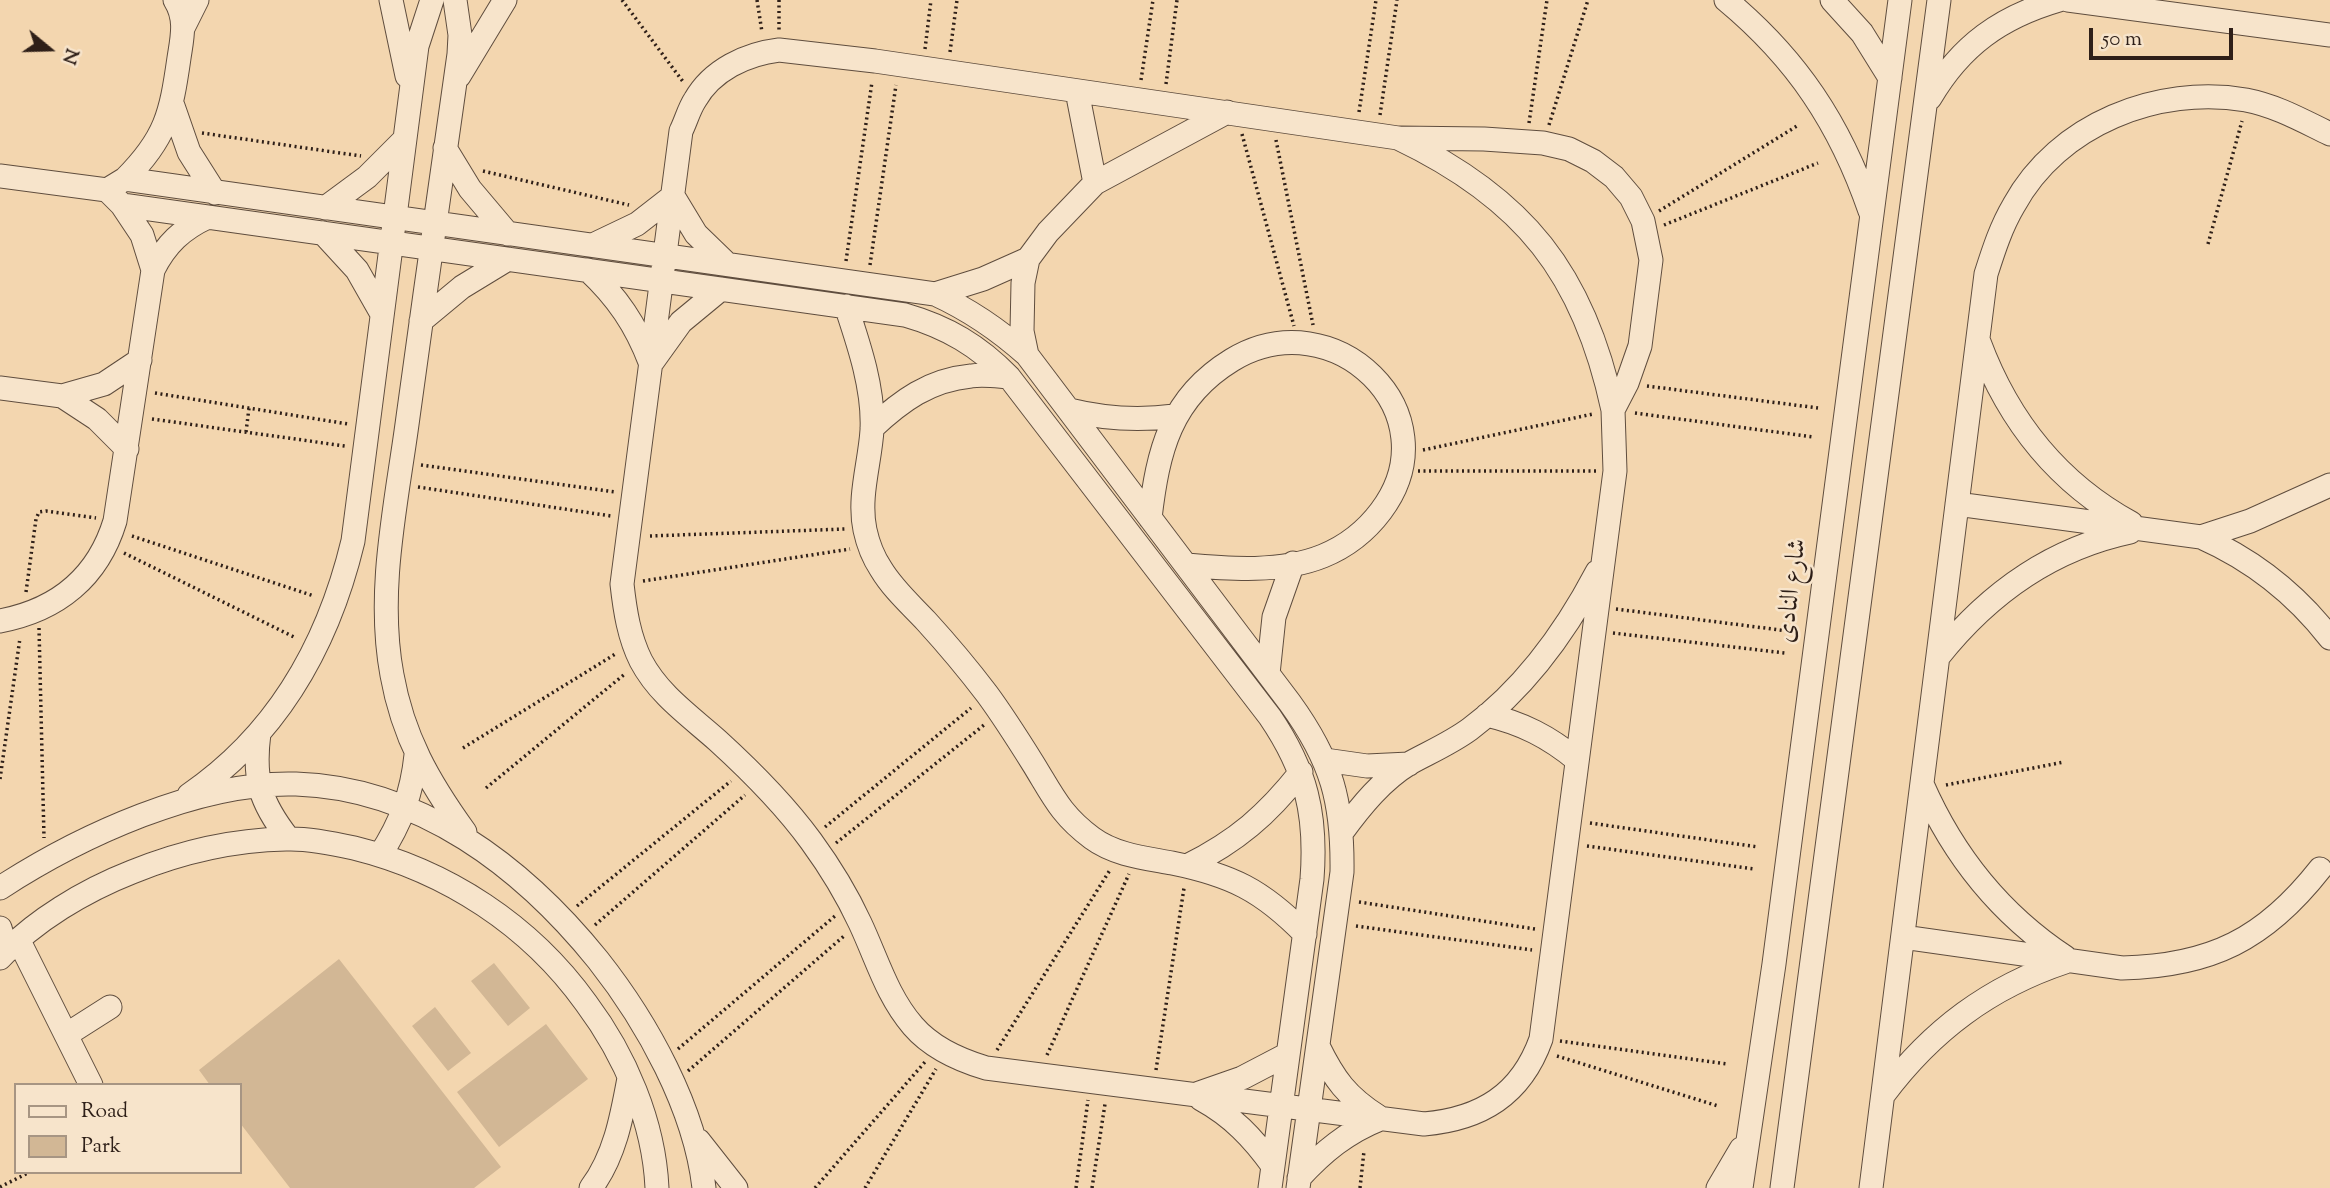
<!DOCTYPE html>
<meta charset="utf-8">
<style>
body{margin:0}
#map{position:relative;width:2330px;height:1188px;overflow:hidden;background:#f3d6af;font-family:"Sorts Mill Goudy",serif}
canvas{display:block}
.legend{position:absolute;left:14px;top:1083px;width:228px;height:91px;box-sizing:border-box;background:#f7e4cb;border:2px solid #a79583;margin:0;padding:9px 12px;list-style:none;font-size:21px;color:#2e1f18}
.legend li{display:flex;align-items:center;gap:14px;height:35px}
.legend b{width:35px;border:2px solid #a79583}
.north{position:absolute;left:14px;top:14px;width:70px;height:70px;-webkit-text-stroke:5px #f7e4cb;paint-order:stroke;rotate:109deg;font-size:19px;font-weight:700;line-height:28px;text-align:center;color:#2e1f18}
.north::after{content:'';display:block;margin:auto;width:24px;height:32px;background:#2e1f18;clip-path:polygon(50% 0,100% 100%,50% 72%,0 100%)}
.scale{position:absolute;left:2089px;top:28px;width:144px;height:32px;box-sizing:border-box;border:4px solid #2e1f18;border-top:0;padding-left:9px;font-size:21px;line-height:24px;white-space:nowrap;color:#2e1f18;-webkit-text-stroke:5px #f7e4cb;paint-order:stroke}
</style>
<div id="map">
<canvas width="2330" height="1188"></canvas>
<ul class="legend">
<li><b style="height:9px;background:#f7e4cb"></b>Road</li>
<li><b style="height:19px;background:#d2b795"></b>Park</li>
</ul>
<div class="north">N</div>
<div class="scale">50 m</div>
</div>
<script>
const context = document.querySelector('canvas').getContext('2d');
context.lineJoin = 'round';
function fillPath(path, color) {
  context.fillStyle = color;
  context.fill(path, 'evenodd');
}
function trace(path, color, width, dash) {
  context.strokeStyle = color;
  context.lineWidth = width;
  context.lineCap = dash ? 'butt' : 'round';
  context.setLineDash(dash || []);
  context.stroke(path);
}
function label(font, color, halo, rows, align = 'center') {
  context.font = font + ' "Sorts Mill Goudy",Amiri,serif';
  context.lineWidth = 5;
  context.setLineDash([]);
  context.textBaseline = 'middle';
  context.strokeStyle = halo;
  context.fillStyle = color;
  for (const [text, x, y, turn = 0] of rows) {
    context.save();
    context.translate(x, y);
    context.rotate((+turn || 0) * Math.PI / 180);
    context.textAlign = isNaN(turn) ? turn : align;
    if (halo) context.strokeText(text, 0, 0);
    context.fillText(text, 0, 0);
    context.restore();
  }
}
const green = new Path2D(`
 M339,959L501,1167L474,1188H290L240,1123V1085H210L199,1070Z
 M494,963L530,1008L508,1026L471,981Z
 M435,1007L471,1053L448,1071L412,1026Z
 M546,1024L588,1079L499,1147L457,1092Z`);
const path = new Path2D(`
 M622,0L684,83
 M757,0L762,32
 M779,0V30
 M925,49L931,0
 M950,52L957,0
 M1141,80L1153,0
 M1166,84L1177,0
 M1359,112L1376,0
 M1380,115L1397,0
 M1529,123L1547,0
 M1549,125L1588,0
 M202,133L361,156
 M1242,134L1294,326
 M1276,140L1313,325
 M483,171L629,205
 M1659,211L1797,126
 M1664,225L1818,163
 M2208,244L2242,121
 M846,261L872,82
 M870,265L896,85
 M1647,386L1818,408
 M155,393L348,424
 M1635,413L1813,437
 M152,419L345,446
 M246,432L249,408
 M1423,450L1593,414
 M421,465L615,492
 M1418,471H1596
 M418,487L611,516
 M132,536L314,596
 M650,536L845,529
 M124,553L296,638
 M643,581L850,549
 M26,592L36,519L39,512L46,511L96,518
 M1616,609L1788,631
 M39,628L44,838
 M1613,633L1785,653
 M463,748L617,653
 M0,779L20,638
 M1946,785L2064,762
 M486,788L626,673
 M1590,823L1758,847
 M825,827L971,708
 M836,843L984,725
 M1587,846L1754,869
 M1359,902L1535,929
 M577,906L731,781
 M595,925L745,795
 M1356,926L1532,950
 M1560,1041L1727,1064
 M678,1049L835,916
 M997,1050L1110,870
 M1047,1055L1129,874
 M1557,1056L1718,1106
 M1156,1070L1184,888
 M688,1071L844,936
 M0,1187L30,1172
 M815,1188L925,1062
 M865,1188L936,1069
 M1076,1188L1088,1100
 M1092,1188L1105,1104
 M1360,1188L1364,1151`);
const minor = new Path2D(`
 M391,0L407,76
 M455,0L460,35L459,54C441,174 425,296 408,417C397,501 376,590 392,675C403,737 429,782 465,832
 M1726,0C1797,59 1840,124 1870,211
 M1832,0L1862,33L1890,78
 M2068,0L2330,35
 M184,26L197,0
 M459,76L505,0
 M1077,91L1095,183
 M1930,98C1961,45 2001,17 2059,0
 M173,106L189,152L215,193
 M1398,138L1484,139L1543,143L1569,149L1593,161L1614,177L1631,197L1643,221L1651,260L1640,346L1627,383L1613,410L1615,471L1541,1039C1521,1095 1481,1119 1424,1124L986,1068C959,1060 932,1048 913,1026C887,996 877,959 860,923C847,895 830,867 811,841C784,804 752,772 718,741C690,716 659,695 641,661C629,637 625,611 622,584L681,131C686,121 689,109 695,100C712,70 746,54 779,50L875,61L1398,138C1524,198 1584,274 1613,410
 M445,148L470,189L508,234
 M0,176L107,190L122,205L905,315C947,327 979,346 1009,377L1270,717C1306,770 1317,814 1312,879L1270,1188
 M125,179C166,138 171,114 179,58C182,38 187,19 175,0
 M107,190L125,179L935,294C970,310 999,330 1027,355L1290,703C1332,761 1343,802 1342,872L1298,1188
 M122,205L142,235L153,270
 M325,208L367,177L404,140
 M323,233L357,270L382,314
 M593,245L637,224L673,196L696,234L727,264
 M588,270C617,297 636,325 650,362
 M935,294L983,279L1028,259
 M846,306C859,345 874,389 872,430C870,463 858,497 865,530C868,544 873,557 881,569C893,589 910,604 926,621C947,644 968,669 987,694C1004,717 1019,741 1034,765C1053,796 1061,815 1092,838C1115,855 1145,858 1172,863C1231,875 1262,890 1305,934
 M421,321L462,287L508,259
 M1979,342C2008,420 2058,483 2131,523
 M1027,355L1022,331L1023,283L1028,259L1048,232L1095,183L1227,112
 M653,361L681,322L721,289
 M0,388L62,396L104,384L140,360
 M62,396L97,419L127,449
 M1069,410C1105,419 1138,421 1175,416
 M872,428C901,401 929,380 971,376C983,374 996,376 1009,377
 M1957,504L2201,537L2250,521L2330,485
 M1150,518C1158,451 1170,398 1232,360C1334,298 1454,414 1381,511C1366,531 1345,547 1323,556C1281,573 1230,569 1186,565
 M2201,537C2253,560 2295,593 2330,638
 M0,621C58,610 98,577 115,521L153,270C166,244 182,229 208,217
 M1938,657C1988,594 2050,549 2130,532
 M1268,674L1274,617L1293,563
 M1487,715C1522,723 1549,737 1577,760
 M259,733C253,779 260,802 288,838
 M1325,760L1367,766L1409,764
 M1922,784C1953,855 2000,914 2065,957
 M189,795C278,734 328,645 353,541L417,46L432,0
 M1342,832C1361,806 1382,780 1410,763C1430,752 1451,743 1470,729C1524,689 1566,631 1597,572
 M380,855C401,823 412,793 416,755
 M1187,866C1237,841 1267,815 1301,772
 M0,888C80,836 199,781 296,784C420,788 523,867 598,960C647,1022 695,1108 704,1188
 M0,928L7,951
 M1903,937L2122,968C2211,966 2265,939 2320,869
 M19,941L91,1085
 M0,958C33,921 86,890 132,872C181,852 232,840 286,839C308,838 332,843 354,848C447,871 530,925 586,1003C625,1055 654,1122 657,1188
 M66,1035L110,1007
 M1318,1046C1334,1079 1347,1097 1379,1117
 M1199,1093L1242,1078L1288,1054
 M1884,1094C1932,1030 1990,987 2065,962
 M1201,1099C1232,1116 1253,1138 1273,1166
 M699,1141L736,1188
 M1299,1178C1323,1152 1347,1132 1380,1119
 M591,1188C615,1156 622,1116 629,1078
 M1718,1188L1741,1149
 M1741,1188L1774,964L1900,0
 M1782,1188L1939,0
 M1871,1188L1986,274C1994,249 2001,227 2014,205C2058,124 2158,85 2246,100C2277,106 2303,121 2330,134`);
const streetNames = [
 ["شارع النادى",1794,591,-83]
];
fillPath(green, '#d2b795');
trace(minor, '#5f4d3e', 25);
trace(path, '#2e1f18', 3.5, [2, 3.5]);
trace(minor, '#f7e4cb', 23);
label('26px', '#2e1f18', '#f7e4cb', streetNames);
</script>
